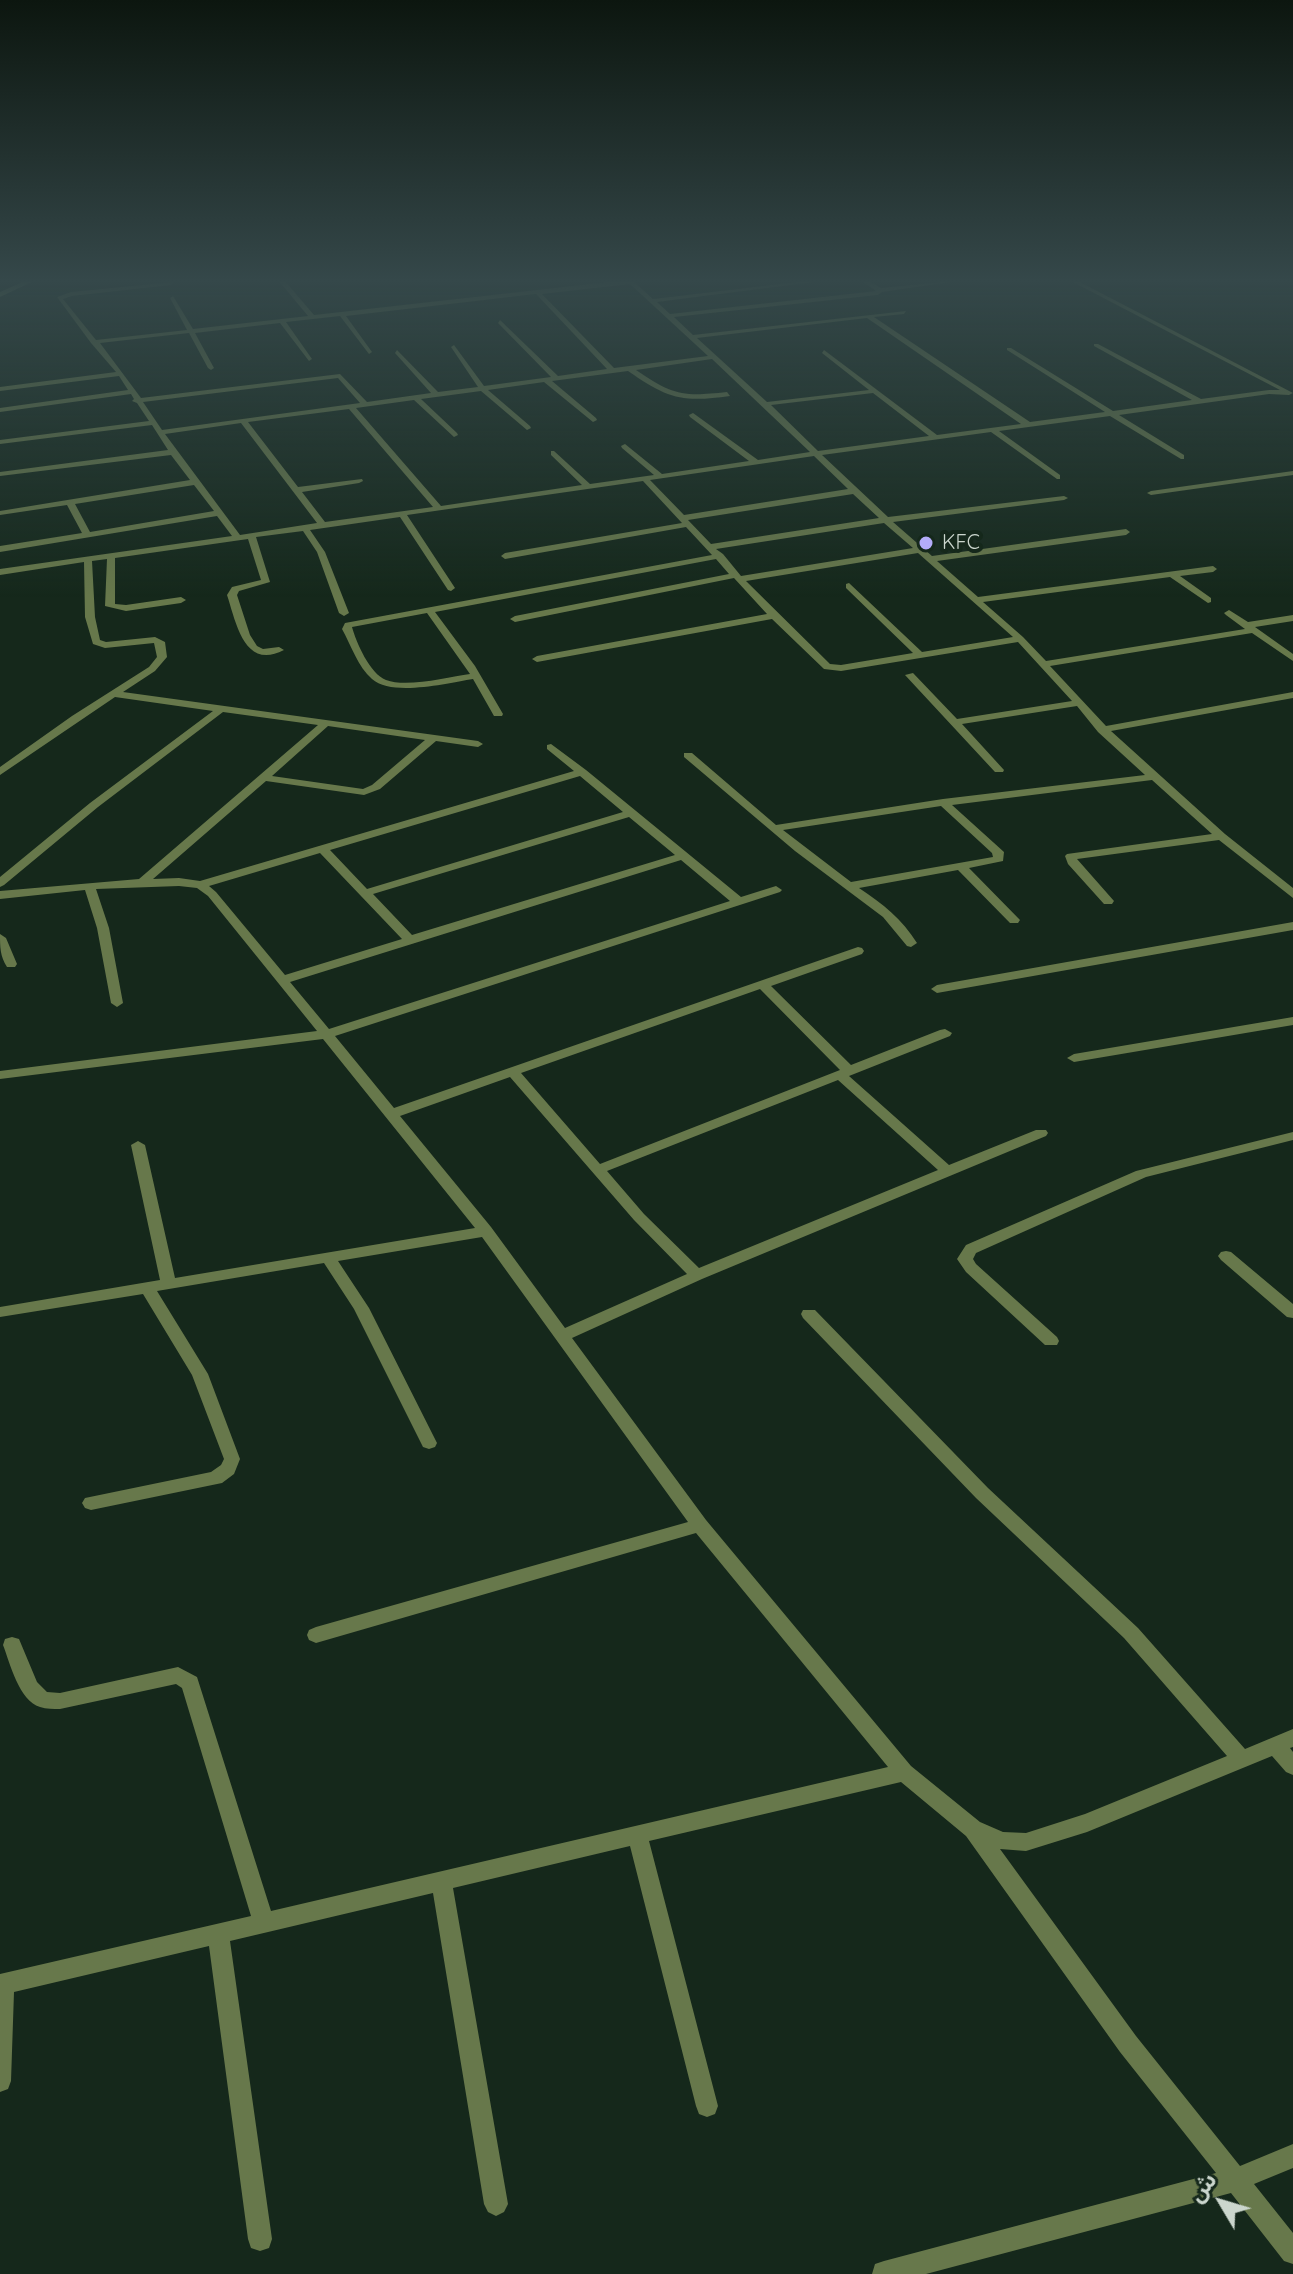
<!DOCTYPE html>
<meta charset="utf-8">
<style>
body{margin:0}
#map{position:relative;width:1293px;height:2274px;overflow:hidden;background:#15281b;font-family:Quicksand,"Noto Sans Arabic",sans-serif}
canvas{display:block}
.north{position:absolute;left:1181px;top:2162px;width:80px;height:80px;-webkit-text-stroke:6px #15281b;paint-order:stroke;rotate:308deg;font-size:22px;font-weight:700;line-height:32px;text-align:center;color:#cbd6cd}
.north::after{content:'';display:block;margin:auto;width:28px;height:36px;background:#cbd6cd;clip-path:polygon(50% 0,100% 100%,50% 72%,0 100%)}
</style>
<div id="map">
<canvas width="1293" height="2274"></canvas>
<div class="north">ش</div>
</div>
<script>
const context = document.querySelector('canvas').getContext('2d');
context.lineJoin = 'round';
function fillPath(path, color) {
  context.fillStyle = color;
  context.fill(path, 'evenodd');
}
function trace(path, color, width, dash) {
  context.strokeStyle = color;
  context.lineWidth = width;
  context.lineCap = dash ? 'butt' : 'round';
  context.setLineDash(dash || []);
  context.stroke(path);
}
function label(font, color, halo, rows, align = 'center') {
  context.font = font + ' Quicksand,sans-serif';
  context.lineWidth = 8;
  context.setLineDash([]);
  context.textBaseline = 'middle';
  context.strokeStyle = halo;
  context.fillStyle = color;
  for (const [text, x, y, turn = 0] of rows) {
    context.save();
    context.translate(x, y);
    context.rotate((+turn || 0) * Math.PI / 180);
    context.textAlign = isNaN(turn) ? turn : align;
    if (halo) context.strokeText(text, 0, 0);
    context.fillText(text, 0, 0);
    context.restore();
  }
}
const street = new Path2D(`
 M278,280H284L314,315L626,280H632L653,299L814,280H830L657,302L670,314L876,291L860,280H867L881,288L964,280L882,292L878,295L674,317L693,335L906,311L904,314L874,317L1030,422L1105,412L1007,350V348H1011L1113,411L1192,400L1094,346V344H1098L1201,399L1269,390H1280L1069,280H1076L1293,393L1289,395L1269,394L1119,415L1184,455V459H1181L1110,416L999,431L1060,475V479H1057L991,432L822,455L888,517L1064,496L1068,498L1064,500L893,522L932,556L1126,529L1130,532L1126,535L937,561L978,597L1213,566L1217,569L1213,572L1180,576L1211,598V602L1208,603L1170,577L983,602L1023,637L1046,661L1245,629L1226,615L1224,613L1229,610L1248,622L1293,615V621L1255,627L1293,654V661L1252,633L1050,666L1106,726L1293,692V698L1111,731L1225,834L1293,888V898L1219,840L1077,859L1114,901L1112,904H1104L1068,864L1065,856L1067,854L1212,834L1152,780L952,805L1004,852L1003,861L969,868L1020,920L1018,923H1010L958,870L859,888C883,904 902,919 917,943L911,947L907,946L883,917L795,851L684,757V753H692L776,825L943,799L1145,775L1098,732L1077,706L962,724L1004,770L1003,772H995L905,675L913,673L957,719L1072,701L1018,642L841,671L824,669L772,619L537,662L532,659L537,656L767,614L734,578L515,622L510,619L515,616L729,574L716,559L435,612L475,666L503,714L502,716H494L473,679C448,683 392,697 372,679C358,667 351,645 342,629L345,623L712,555L686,527L505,559L501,556L505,553L682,523L643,481L407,515L455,588L451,591L448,590L400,517L310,530L325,552L349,613L344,616L339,613L317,552L303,531L256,537L270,582L239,591L237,595L250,635L257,646L263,649L279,647L284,650C244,671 236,622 227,595L232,587L261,580L248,539L115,558V604L126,605L181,597L186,600L181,603L126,611L105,606L107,559L92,561L95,617L100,640L106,642L155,637L165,642L167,657L155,671L123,692L478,741L483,744L478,747L436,741L380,789L364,795L266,781L153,879L179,878L200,881L574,771L547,749V745L551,744L586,770L741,897L776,886L782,890L780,892L335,1036L394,1108L858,947L862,948L864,951L862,954L771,986L851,1065L940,1030L945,1029L952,1033L950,1036L849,1076L949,1165L1036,1130H1046L1048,1133L1046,1136L702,1279L572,1338L706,1520L911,1766L980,1822L1003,1832L1026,1833L1085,1814L1227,1756L1124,1638L976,1498L803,1318L801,1314L803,1310H815L988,1488L1138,1628L1245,1749L1293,1729V1747L1290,1748L1293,1752V1775L1286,1772L1272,1756L1087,1832L1026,1851L1000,1849L1136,2036L1240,2166L1293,2144V2168L1254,2184L1293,2233V2264L1284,2261L1231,2193L926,2274H872L875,2264L884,2261L1216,2173L1120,2052L966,1836L901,1782L649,1841L718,2106L715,2114L707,2117L699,2114L696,2106L630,1846L453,1888L508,2204L504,2212L496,2216L488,2212L484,2204L433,1893L230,1941L272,2239L269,2248L260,2251L251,2248L248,2239L209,1946L14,1992L11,2081L8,2089L0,2092V1974L251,1916L182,1688L176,1684L60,1709C54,1709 46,1709 40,1707C19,1701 10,1663 3,1645L5,1639L12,1637L19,1639L37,1682L47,1692L60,1693L178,1667L197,1677L271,1911L888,1767L696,1533L316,1643L309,1640L307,1635L309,1630L316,1627L688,1522L482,1237L338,1261L369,1308L437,1443L435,1447L429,1449L423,1447L354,1309L324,1263L157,1291L208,1374L240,1459L234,1474L222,1483L91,1510L85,1508L82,1503L85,1498L211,1472L221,1465L224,1459L192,1375L143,1294L0,1317V1307L160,1280L131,1145L138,1141L145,1145L175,1278L475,1228L323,1039L0,1079V1071L317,1031L208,896L197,888L179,886L96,889L109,928L123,1003L117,1007L111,1003L97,928L85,890L0,899V891L139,879L318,725L223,712L98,807L4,885L0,887V877L90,803L213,711L115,697L0,775V767L72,716L149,667L157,657L154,643L105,648L93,644L85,617L84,562L0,575V569L232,536L217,516L0,552V546L82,533L67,505L0,515V511L190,480L171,455L0,476V472L168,450L152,425L0,444V440L149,421L137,403L132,401L134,399L131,394L0,412V408L128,390L119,376L0,391V387L116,372L91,343L57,297L71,292L173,282L171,285L72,296L63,299L96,340L187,330L170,298L173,296L193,329L308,316ZM630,284L708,356L614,368L542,294ZM536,294L607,369L558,376L500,320L498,323L551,377L484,386L454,345L451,347L478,387L438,392L397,350L395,353L431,393L367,402L340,374L141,398L100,343L189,333L208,368L211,370L214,368L195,333L280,323L309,361L312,359L286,322L340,316L369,354L372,352L346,316ZM867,318L1021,424L937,435L824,350L822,353L869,390L767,402L697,338ZM712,359L810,452L758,460L693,413L689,415L690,417L749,461L662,474L625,444L621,446L622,448L654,475L590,484L554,451H551V455L582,485L441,506L356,408L414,400L454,437L458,435L457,433L421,399L481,391L527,430L531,428L530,426L488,390L544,382L593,422L597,420L596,418L552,381L628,371C667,398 681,403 730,396L727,392C682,397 673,395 636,370ZM338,378L360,403L162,430L143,402ZM873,393L929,436L818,451L771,405ZM349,409L433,507L325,522L302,492L359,483L363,481L362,479L298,487L248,422ZM241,423L317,523L240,535L165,434ZM814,456L848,489L684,515L650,480ZM194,485L214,511L90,532L75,504ZM853,494L879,518L711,544L688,520ZM884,523L913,548L741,576L723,554L716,549ZM918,553L1013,637L922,652L849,583L846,584V588L913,653L841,665L830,664L746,581ZM427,613L470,674C448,677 407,688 386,680C370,674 356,642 352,627ZM328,726L425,740L372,785L363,789L272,776ZM580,776L623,812L367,889L330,850ZM941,806L992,853L993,857L851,882L783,830ZM629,817L675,855L412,935L373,894ZM320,853L402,939L285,975L216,892L209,886ZM681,860L730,901L329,1029L290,982ZM760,989L840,1070L600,1164L521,1073ZM510,1077L634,1220L687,1274L565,1328L491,1227L400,1116ZM838,1080L938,1170L699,1268L644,1214L607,1171Z
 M1293,471V475L1151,495L1147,493L1151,491Z
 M1293,922V930L937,993L931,989L937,985Z
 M0,934L6,938L17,964L15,967H7C0,956 0,947 0,934Z
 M1293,1017V1025L1074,1062L1067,1058L1074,1054Z
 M1293,1132V1140L1146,1177L976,1253L973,1259L976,1264L1057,1337L1059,1341L1057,1345H1045L966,1272L957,1259L966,1245L1136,1171Z
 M1226,1251L1231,1252L1293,1304V1318L1287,1317L1221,1260L1218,1256L1221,1252Z`);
const secondary = new Path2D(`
 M27,280H36L0,297V292Z`);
const markers = [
 [926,543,8,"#b4acf9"]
];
const farPoinames = [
 ["KFC",942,543]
];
fillPath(street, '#67784b');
fillPath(secondary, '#8da85f');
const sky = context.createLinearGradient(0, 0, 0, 598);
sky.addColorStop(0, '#0c160f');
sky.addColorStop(0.47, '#35484a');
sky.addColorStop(1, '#35484a00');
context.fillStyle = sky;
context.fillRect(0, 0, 1293, 598);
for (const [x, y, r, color] of markers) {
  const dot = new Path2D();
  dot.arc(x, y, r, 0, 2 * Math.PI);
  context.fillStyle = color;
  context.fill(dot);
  trace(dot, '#15281b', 3);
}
label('20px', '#cbd6cd', '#15281b', farPoinames, 'left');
</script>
